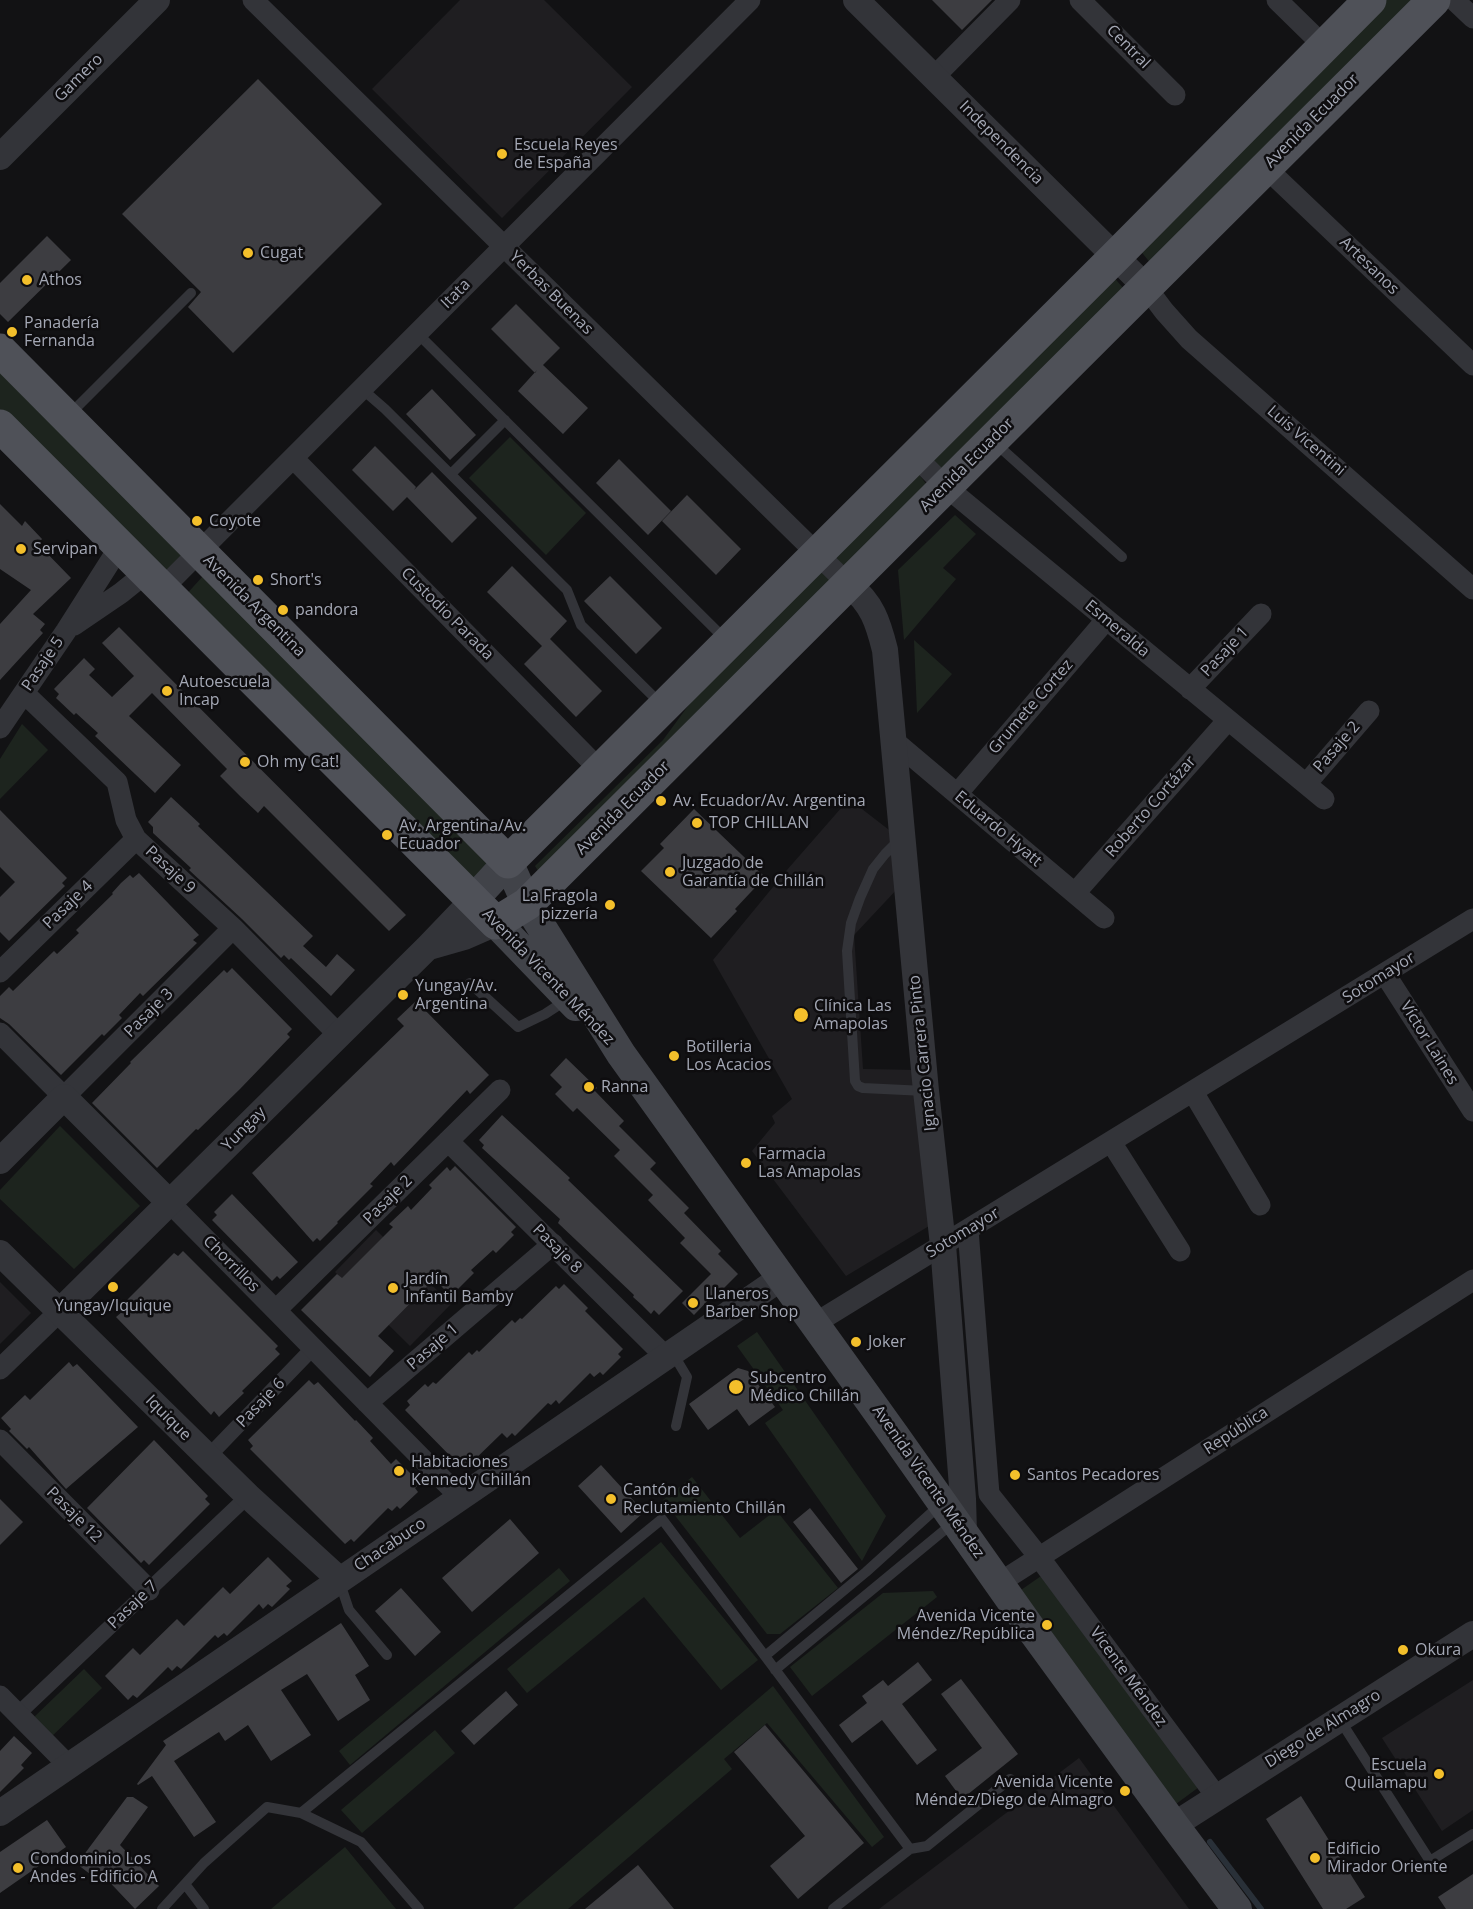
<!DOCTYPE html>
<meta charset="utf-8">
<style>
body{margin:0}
canvas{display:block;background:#121214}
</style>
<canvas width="1473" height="1909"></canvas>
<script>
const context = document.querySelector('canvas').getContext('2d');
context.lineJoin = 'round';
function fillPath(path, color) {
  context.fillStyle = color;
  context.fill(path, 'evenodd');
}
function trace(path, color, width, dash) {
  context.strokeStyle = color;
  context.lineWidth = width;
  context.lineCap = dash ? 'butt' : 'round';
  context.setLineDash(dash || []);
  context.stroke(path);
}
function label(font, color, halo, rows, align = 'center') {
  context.font = font + ' "Open Sans",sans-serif';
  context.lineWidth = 5;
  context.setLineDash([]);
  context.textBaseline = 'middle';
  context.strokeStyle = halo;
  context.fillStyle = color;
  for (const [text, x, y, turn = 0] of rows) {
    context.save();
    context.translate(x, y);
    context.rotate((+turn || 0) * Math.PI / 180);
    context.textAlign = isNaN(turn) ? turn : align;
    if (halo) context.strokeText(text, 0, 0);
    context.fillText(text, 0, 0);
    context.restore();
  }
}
const built = new Path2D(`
 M460,0H544L632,87L502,218L372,89Z
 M849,799L893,833L900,886L854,935L863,1069L916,1070L929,1226L846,1276L752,1151L775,1123L772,1116L792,1099L713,960L787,870Z
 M376,1230L451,1304L410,1346L335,1272Z
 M0,1282L31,1313L0,1344Z
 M1473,1680V1810L1442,1831L1382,1738Z
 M1079,1758L1189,1909H879Z`);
const green = new Path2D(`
 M1381,0H1423L1156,270L1139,249Z
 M1111,274L1130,296L950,479L930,459Z
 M0,373L186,559L163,580L0,415Z
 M510,437L586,513L546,555L469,478Z
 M917,472L930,489L542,877L535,866L663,740L702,687Z
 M955,515L976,534L943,568L956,579L904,640L898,570Z
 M204,575L491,864L472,884L183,598Z
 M914,640L952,674L917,713Z
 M22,724L48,750L0,799V759Z
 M60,1126L140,1206L74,1269L0,1199V1190Z
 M757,1332L886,1516L862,1561L765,1423L783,1410L737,1346Z
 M692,1477L740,1538L776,1510L838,1588L780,1634H767L663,1500Z
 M661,1542L758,1660L721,1690L644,1597L527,1693L507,1669Z
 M559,1568L570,1581L350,1765L339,1751Z
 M1044,1574L1199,1787L1176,1804L1021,1590Z
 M933,1591L937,1597L812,1696L790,1667L883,1593Z
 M84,1669L102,1688L50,1738L32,1719Z
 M773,1686L884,1837L872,1847L767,1723L724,1759L732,1769L568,1909H513Z
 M435,1730L455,1753L362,1833L341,1810Z
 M345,1847L396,1909H271Z`);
const stream = new Path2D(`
 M1210,1842L1261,1909`);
const building = new Path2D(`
 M932,0H992L962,30Z
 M258,79L382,204L233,353L188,307L201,292L122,214Z
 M47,236L71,260L8,322L0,314V283Z
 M516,304L560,348L543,365L588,408L563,434L518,391L537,370L535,373L491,329Z
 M432,389L476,435L450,460L406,414Z
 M375,446L416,487L414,490L432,472L477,518L452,543L407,497L393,511L352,470Z
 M619,459L671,511L648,535L596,483Z
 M687,495L741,549L716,575L662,521Z
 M0,504L22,526L25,521L42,539L38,544L71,578L33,614L45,624L40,630L43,633L0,680V624L31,590L0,569Z
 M512,566L567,621L550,639L602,691L576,717L524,664L542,646L487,592Z
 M610,576L662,628L636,654L584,601Z
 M119,627L406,915L389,931L264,806L258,813L240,796L220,776L227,769L152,693L129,716L181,765L155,793L95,736L98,733L76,713L74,715L56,698L59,694L54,689L84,658L95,669L89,675L112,697L134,676L102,643Z
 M171,797L200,824L198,826L313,936L303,946L326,967L337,954L355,970L331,996L291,958L289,960L284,955L281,958L242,919L189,870L191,868L153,833V827L148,822Z
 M694,809L765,877L735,909L737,911L711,938L641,871L664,848L660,844Z
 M0,810L67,878L62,883L65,886L9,941L0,932V897L15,882L0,867Z
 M139,873L199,935L193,940L197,943L143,996L140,993L119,1015L122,1018L104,1036L102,1034L61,1075L9,1024L0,1018V996L9,987L13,991L54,951L57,954L79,933L76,930L113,894L112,893L121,883L130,875L133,878Z
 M232,968L292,1029L287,1034L290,1037L240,1089L198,1130L196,1129L157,1168L92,1103L131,1063L130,1062L224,970L227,973Z
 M416,1001L489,1075L470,1094L467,1090L394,1166L391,1162L370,1184L373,1186L337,1222L338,1223L320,1241L317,1238L313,1242L252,1173L404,1026L397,1019Z
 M566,1058L597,1088L594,1090L624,1121L619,1126L656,1163L650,1169L689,1208L684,1213L721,1251L718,1254L738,1274L721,1291L719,1289L694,1315L682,1303L711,1274L680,1243L685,1238L648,1200L653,1195L614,1156L620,1150L577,1108L573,1112L555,1094L562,1087L550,1075Z
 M502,1115L570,1178L568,1180L683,1291L659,1315L654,1310L651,1314L642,1305L633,1297L634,1295L558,1223L560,1219L482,1148L484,1145L479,1140Z
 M455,1166L516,1227L511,1232L514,1235L496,1253L493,1250L471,1270L474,1273L456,1291L453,1288L448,1293L434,1279L378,1336L394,1351L370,1377L301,1310L337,1274L342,1278L393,1227L389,1224L408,1206L411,1210L432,1188L429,1185L447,1167L450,1171Z
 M232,1194L298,1262L280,1279L277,1276L272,1281L212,1220L217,1215L214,1212Z
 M183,1251L278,1346L275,1349L280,1354L242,1391L244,1393L219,1417L214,1411L211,1415L116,1317L122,1312L118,1309L174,1253L178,1256Z
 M564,1284L588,1308L585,1311L623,1349L618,1354L621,1357L603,1375L600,1372L594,1377L590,1373L559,1404L556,1400L551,1405L548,1403L515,1436L512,1433L507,1438L502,1433L469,1465L466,1462L461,1467L405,1410L410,1405L407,1401L425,1384L428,1387L433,1382L436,1384L469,1352L472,1355L477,1350L479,1352L512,1320L515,1323L520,1318L522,1319L556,1286L559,1289Z
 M69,1362L73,1367L77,1364L138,1427L66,1489L29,1447L27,1449L9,1431L11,1429L1,1418L25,1395L30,1400Z
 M738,1368L748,1371L775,1407L749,1426L737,1409L708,1430L689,1404Z
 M309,1380L314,1385L318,1382L355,1421L356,1420L373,1438L370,1441L391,1464L396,1459L420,1483L415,1488L418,1492L400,1509L397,1506L392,1511L388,1508L354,1542L351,1539L345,1544L250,1449L253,1446L248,1440Z
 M154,1440L208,1496L205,1499L210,1504L149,1565L144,1560L141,1563L87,1508Z
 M601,1465L644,1512L621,1533L578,1486Z
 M0,1499L23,1522L0,1545Z
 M810,1508L858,1569L841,1583L793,1522Z
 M510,1519L539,1553L472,1612L442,1578Z
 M268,1557L292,1581L286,1586L290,1589L272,1607L268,1604L263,1609L259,1604L227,1636L224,1633L218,1638L215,1635L181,1669L177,1666L172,1671L168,1667L137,1698L133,1695L128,1700L105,1676L133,1648L140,1655L177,1619L184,1626L223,1587L230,1594Z
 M401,1588L441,1632L415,1656L375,1611Z
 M341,1623L369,1666L355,1675L370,1700L338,1721L307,1674L281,1690L311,1735L271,1761L248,1725L225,1741L219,1732L174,1761L216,1822L194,1837L152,1776L138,1785L137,1784L166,1745L163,1741Z
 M918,1662L932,1680L902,1704L937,1750L917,1765L882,1720L852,1743L839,1725L867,1703L862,1696L883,1680L888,1686Z
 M961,1679L1018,1754L962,1799L945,1776L982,1748L941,1694Z
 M506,1691L518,1705L474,1745L461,1731Z
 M765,1725L864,1843L798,1899L770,1866L805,1836L734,1752Z
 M14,1736L32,1753L21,1765L24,1768L0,1792V1751Z
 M1301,1796L1365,1897L1346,1909H1323L1266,1819Z
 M127,1797H133L148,1807L120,1845L159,1886L135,1909L100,1872L95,1878L77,1864Z
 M47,1820L66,1847L0,1893V1852Z
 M638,1865L674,1909H585Z
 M1473,1874V1909H1446L1438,1897Z`);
const service = new Path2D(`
 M417,333L726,640
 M362,389L385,409L567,590L581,625L661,704
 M68,416L191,293
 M994,442L1122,557
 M451,474L505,420
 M901,838L885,854L873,869L860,898L851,923L847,951L855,1081L858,1086L863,1088L925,1091
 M470,983L518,1027L545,1014L568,999
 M672,1352L687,1377L676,1426
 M339,1580L349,1610L387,1655
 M765,1656L866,1572L940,1505
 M775,1670L953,1523
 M1340,1720L1430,1861L1473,1834
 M301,1813L361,1842L419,1909
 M185,1884L204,1909
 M162,1909L204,1863L267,1807L301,1813L662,1519L910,1849
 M833,1909L910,1849L927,1846L1010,1779`);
const pedestrian = new Path2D(`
 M208,1457L313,1348
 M18,1714L248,1496`);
const minor = new Path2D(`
 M253,0L849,585
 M1080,0L1175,95
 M1277,0L1324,46
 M1454,0L1473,18
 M934,77L1010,0
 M1265,167L1473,365
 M1146,287L1164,311L1189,339L1473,589
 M914,455L945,486L1324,799
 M293,458L600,770
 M163,588L750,0
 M74,625L121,593L147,572
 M1190,689L1261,614
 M24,693L117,782L126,820L136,839L233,928L339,1035
 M0,728L66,631L120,546
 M893,740L1104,918
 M1306,784L1369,711
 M957,794L1106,620
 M1075,893L1228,720
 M0,972L136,839
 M1385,974L1473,1111
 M0,1033L64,1097L233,928
 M1193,1092L1260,1205
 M448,1141L666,1357
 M1111,1142L1180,1251
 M169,1202L460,1497
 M968,1230L989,1494L1039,1557L1217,1797
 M276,1310L500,1090
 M814,1324L1473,919
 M0,1369L60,1311
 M367,1403L553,1244
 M0,1440L149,1590
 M999,1583L1473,1280
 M0,1696L69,1766`);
const tertiary = new Path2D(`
 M856,0L1146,287
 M0,157L157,0
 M849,585C872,603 878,622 885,650L926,1091L943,1245L963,1499L964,1533
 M429,947L464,937L496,923
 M0,1161L64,1097L169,1202
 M0,1253L248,1496L339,1579
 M60,1311L428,947L474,899
 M0,1813L781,1278
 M1174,1825L1473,1634`);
const secondary = new Path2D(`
 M474,899L508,862L527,904L621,1054L895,1436L1034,1633L1174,1825L1237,1909
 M496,923L576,1006`);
const primary = new Path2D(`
 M0,350L508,862L1115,257L1370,0
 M0,426L496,923L527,904L1434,0`);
const markers = [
 [502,154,6,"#f3bf2b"],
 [248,253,6,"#f3bf2b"],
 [27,280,6,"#f3bf2b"],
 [12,332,6,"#f3bf2b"],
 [197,521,6,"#f3bf2b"],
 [21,549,6,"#f3bf2b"],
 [258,580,6,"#f3bf2b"],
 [283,610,6,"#f3bf2b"],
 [167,691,6,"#f3bf2b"],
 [245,762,6,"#f3bf2b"],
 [661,801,6,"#f3bf2b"],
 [697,823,6,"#f3bf2b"],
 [387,835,6,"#f3bf2b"],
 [670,872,6,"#f3bf2b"],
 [610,905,6,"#f3bf2b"],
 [403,995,6,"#f3bf2b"],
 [801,1015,8,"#f3bf2b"],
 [674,1056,6,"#f3bf2b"],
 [589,1087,6,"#f3bf2b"],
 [746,1163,6,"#f3bf2b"],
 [113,1287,6,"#f3bf2b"],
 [393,1288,6,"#f3bf2b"],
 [693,1303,6,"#f3bf2b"],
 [856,1342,6,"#f3bf2b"],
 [736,1387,8,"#f3bf2b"],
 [399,1471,6,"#f3bf2b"],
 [1015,1475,6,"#f3bf2b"],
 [611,1499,6,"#f3bf2b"],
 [1047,1625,6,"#f3bf2b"],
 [1403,1650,6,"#f3bf2b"],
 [1439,1774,6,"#f3bf2b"],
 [1125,1791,6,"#f3bf2b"],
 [1315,1858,6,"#f3bf2b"],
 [18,1868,6,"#f3bf2b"]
];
const streetNames = [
 ["Central",1128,47,45],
 ["Gamero",79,78,-45],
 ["Avenida Ecuador",1312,121,-45],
 ["Independencia",1001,143,45],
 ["Artesanos",1369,266,44],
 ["Yerbas Buenas",551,293,45],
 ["Itata",456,294,-45],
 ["Luis Vicentini",1306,441,41],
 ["Avenida Ecuador",967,465,-45],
 ["Avenida Argentina",254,606,45],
 ["Custodio Parada",447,614,45],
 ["Esmeralda",1117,629,40],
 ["Pasaje 1",1225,652,-47],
 ["Pasaje 5",43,664,-56],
 ["Grumete Cortez",1031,707,-49],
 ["Pasaje 2",1337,747,-49],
 ["Roberto Cortázar",1151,807,-49],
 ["Avenida Ecuador",623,808,-45],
 ["Eduardo Hyatt",998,829,40],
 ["Pasaje 9",170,870,43],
 ["Pasaje 4",68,905,-44],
 ["Avenida Vicente Méndez",548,977,46],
 ["Sotomayor",1379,978,-32],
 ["Pasaje 3",149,1013,-45],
 ["Víctor Laines",1429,1043,58],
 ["Ignacio Carrera Pinto",923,1053,-96],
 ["Yungay",244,1129,-45],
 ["Pasaje 2",388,1200,-45],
 ["Sotomayor",963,1233,-31],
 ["Pasaje 8",557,1249,45],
 ["Chorrillos",231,1264,45],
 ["Pasaje 1",433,1347,-41],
 ["Pasaje 6",261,1403,-46],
 ["Iquique",168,1418,45],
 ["República",1236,1431,-33],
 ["Avenida Vicente Méndez",928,1482,55],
 ["Pasaje 12",74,1515,45],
 ["Chacabuco",390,1545,-34],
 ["Pasaje 7",133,1605,-44],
 ["Vicente Méndez",1128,1677,54],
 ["Diego de Almagro",1323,1729,-32]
];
const poiNames = [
 ["Escuela Reyes",514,145],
 ["de España",514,163],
 ["Cugat",260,253],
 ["Athos",39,280],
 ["Panadería",24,323],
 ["Fernanda",24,341],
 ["Coyote",209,521],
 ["Servipan",33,549],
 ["Short's",270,580],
 ["pandora",295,610],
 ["Autoescuela",179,682],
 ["Incap",179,700],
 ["Oh my Cat!",257,762],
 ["Av. Ecuador/Av. Argentina",673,801],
 ["TOP CHILLAN",709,823],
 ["Av. Argentina/Av.",399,826],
 ["Ecuador",399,844],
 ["Juzgado de",682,863],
 ["Garantía de Chillán",682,881],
 ["La Fragola",598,896,"right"],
 ["pizzería",598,914,"right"],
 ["Yungay/Av.",415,986],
 ["Argentina",415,1004],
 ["Clínica Las",814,1006],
 ["Amapolas",814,1024],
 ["Botilleria",686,1047],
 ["Los Acacios",686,1065],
 ["Ranna",601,1087],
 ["Farmacia",758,1154],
 ["Las Amapolas",758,1172],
 ["Jardín",405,1279],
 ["Infantil Bamby",405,1297],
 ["Llaneros",705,1294],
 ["Barber Shop",705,1312],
 ["Yungay/Iquique",113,1306,"center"],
 ["Joker",868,1342],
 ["Subcentro",750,1378],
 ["Médico Chillán",750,1396],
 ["Habitaciones",411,1462],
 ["Kennedy Chillán",411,1480],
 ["Santos Pecadores",1027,1475],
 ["Cantón de",623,1490],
 ["Reclutamiento Chillán",623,1508],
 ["Avenida Vicente",1035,1616,"right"],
 ["Méndez/República",1035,1634,"right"],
 ["Okura",1415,1650],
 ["Escuela",1427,1765,"right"],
 ["Quilamapu",1427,1783,"right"],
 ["Avenida Vicente",1113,1782,"right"],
 ["Méndez/Diego de Almagro",1113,1800,"right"],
 ["Edificio",1327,1849],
 ["Mirador Oriente",1327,1867],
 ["Condominio Los",30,1859],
 ["Andes - Edificio A",30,1877]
];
fillPath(built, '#1f1e21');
fillPath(green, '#1d241e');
trace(stream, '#293038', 6);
fillPath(building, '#3d3d41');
trace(service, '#333439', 10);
trace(pedestrian, '#333439', 15);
trace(minor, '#333439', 21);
trace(tertiary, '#333439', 26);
trace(secondary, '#414349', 30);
trace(primary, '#4f5158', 33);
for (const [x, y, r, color] of markers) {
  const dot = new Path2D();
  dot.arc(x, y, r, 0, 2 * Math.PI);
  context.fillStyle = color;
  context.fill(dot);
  trace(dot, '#0e0d0f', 2);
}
label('16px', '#a4a8b5', '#0e0d0f', streetNames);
label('16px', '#a4a8b5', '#0e0d0f', poiNames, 'left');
</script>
